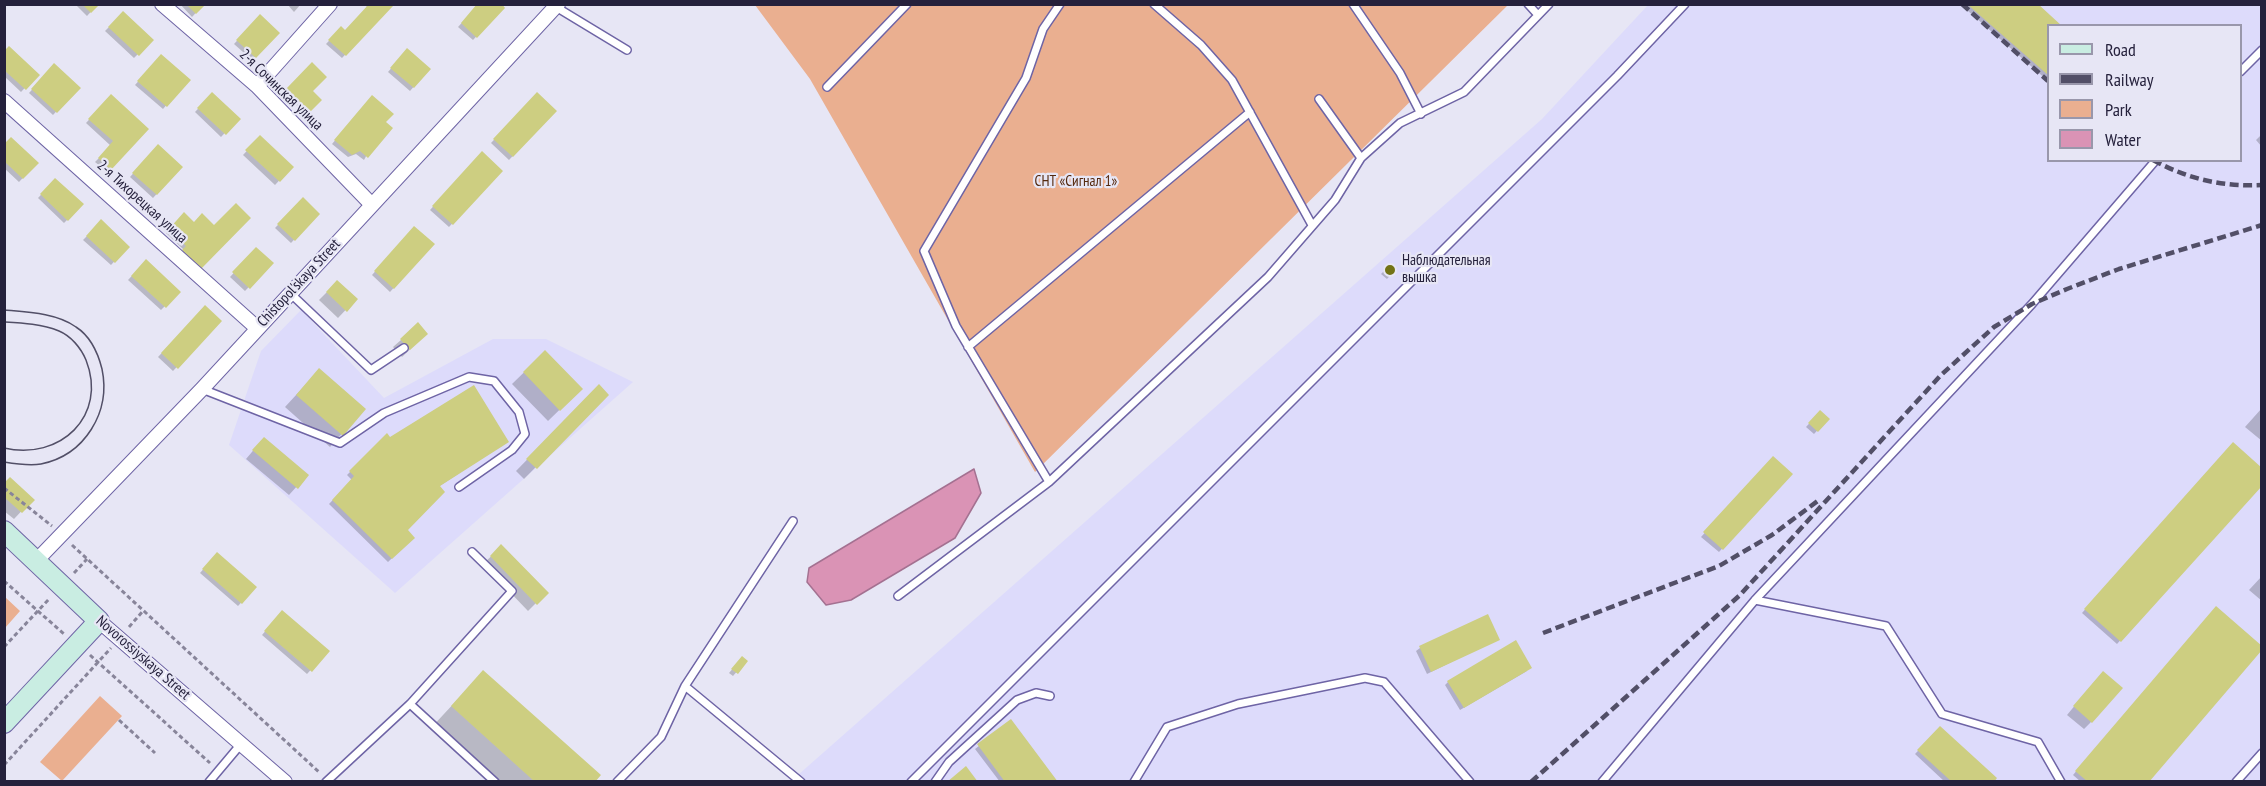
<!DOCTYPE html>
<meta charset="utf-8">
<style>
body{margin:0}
#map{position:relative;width:2266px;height:786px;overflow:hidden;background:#e7e6f5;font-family:"PT Sans Narrow",sans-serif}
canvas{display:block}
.frame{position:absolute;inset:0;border:6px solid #25213c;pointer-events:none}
.legend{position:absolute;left:2047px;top:24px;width:195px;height:138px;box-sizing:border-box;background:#e7e6f5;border:2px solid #9997ab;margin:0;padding:8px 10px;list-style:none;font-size:18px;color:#25213c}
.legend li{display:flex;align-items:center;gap:12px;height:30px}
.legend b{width:30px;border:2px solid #9997ab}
</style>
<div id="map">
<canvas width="2266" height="786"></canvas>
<div class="frame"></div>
<ul class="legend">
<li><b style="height:8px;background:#c9ede2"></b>Road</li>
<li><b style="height:8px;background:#524f67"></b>Railway</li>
<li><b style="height:16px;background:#eaaf90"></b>Park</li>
<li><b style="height:16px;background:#da93b5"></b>Water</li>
</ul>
</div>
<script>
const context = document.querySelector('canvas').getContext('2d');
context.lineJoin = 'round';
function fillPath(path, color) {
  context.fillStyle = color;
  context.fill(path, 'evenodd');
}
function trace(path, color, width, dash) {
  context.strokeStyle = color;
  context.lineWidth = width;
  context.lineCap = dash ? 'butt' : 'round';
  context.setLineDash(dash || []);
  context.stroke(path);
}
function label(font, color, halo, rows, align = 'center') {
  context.font = font + ' "PT Sans Narrow",sans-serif';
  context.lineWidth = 4.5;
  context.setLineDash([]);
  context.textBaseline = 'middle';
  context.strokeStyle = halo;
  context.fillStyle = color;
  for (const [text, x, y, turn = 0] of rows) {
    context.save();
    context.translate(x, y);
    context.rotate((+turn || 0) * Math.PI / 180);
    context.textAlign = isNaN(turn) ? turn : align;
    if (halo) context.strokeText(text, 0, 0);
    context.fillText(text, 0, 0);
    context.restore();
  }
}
const built = new Path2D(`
 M1648,5H2261V781L790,782L1542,119ZM2048,26H2240V160H2048Z
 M301,310L384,398L493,339H546L633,382L395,593L229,445L261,351Z`);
const green = new Path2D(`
 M755,5H1508L1035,472L810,79Z
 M5,597L20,611L5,628H4Z
 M100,696L122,716L62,781L40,762Z`);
const water = new Path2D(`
 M974,469L981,493L955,538L851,600L826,605L807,582L809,568Z`);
const shadow = new Path2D(`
 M75,4H98L87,16Z
 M180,4H204L192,17Z
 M287,4H301L294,12Z
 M364,4H389L391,7L342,58L326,44L341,28L345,32L368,8Z
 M479,4L503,8L473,40L458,27Z
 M1960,4H2036L2048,26V81Z
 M123,13L152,40L134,58L105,31Z
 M260,16L278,33L252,60L234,44Z
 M407,50L429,69L410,91L388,72Z
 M4,53L37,75L21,92L4,76Z
 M161,56L188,80L163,109L135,85Z
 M312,64L310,91L320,100L306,115L284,93Z
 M54,66L78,88L53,115L29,93Z
 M212,94L238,119L221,137L195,112Z
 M537,94L555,111L509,160L491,143Z
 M111,96L147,129L107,172L95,162L111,146L86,123Z
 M369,100L384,123L364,160L356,154L348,157L332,144Z
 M2262,134V147L2256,140Z
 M260,137L292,167L275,185L243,155Z
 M11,139L37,163L19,182L4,168V145Z
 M158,146L181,167L153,198L130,177Z
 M482,153L501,171L449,227L430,210Z
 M55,180L82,205L64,223L38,198Z
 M303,199L318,214L291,243L275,228Z
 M184,214L194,224L214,227L197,271L180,254L184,250L166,233Z
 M101,222L128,247L111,265L83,240Z
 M414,228L432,244L390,292L372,275Z
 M256,249L272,263L245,291L230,277Z
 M146,261L179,292L161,310L128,280Z
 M1389,266L1394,271L1387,279L1381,274Z
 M337,282L356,299L338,318L319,300Z
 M205,307L220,321L173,371L158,357Z
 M418,325L419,341L402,357L393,347Z
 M545,352L581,389L548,421L512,384Z
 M308,382L364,409L330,447L285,407Z
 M599,386L607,395L524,479L516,471Z
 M2262,408V441L2245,427Z
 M1820,412L1828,419L1814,434L1806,427Z
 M387,435L389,439L507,442L438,487L406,530L413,538L388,562L329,504L352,480L347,475Z
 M2233,444L2262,483L2117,644L2082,613Z
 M257,446L307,475L289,495L246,459Z
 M1773,458L1791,474L1719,552L1701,537Z
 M4,484L32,500L14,519L4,511Z
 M501,547L546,593L528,611L483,564Z
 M217,554L255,588L238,606L200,573Z
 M2262,576V601L2249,590Z
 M282,612L328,651L307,674L262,635Z
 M2213,612L2147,782H2081L2073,775Z
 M1498,639L1427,674L1416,651L1420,648Z
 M742,658L746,661L733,676L729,673Z
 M1527,671L1460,710L1445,685L1448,682Z
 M483,672L593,782H489L430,729Z
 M2096,680L2091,722L2084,729L2067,715Z
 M1011,721L1057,782H1000L975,749Z
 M1940,728L1992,782H1945L1915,754Z`);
const building = new Path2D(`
 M82,4H100L91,13Z
 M186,4H206L196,14Z
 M369,4H391L393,6L346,56L328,40L341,26L345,30Z
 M477,4H502L505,8L477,38L461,23Z
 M1967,4H2038L2062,26H2048V75Z
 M123,11L154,40L139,56L108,27Z
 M260,14L280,33L256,58L236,40Z
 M9,46L40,75L26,90L4,70V51Z
 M407,48L431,69L414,88L390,68Z
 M161,54L191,80L167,107L137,81Z
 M312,62L327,77L313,91L322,100L310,112L286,89Z
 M54,63L81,88L57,113L31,89Z
 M212,92L241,119L226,135L197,108Z
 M537,92L557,111L513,157L493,139Z
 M111,94L149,129L111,170L98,158L113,141L88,119Z
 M372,95L394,114L386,122L393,128L368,158L360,151L352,155L334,140Z
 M260,135L294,167L280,182L245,150Z
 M11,137L39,163L23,179L5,162V143Z
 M158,144L183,167L157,195L132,173Z
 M482,151L503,171L453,225L432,206Z
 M55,178L84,204L68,221L40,194Z
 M303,197L320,214L295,241L277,224Z
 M236,203L251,218L201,269L182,250L186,246L169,229L184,212L194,222L202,213L214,225Z
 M101,219L130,247L115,263L86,236Z
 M414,226L435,244L394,289L374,271Z
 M256,247L274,263L250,289L232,272Z
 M146,259L181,292L166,308L131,276Z
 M1389,264L1396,271L1391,277L1383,270Z
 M337,280L358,299L347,312L326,292Z
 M205,305L222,321L178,369L161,353Z
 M418,322L428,334L410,350L400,339Z
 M545,350L583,389L560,411L523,372Z
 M319,368L366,409L343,436L296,395Z
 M599,384L609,395L537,469L526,459Z
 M474,385L509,442L440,486L445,492L408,530L415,538L392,559L332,500L354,476L349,471L387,433L390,437Z
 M1820,410L1830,419L1818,432L1808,423Z
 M264,437L309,475L298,489L252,450Z
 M2233,442L2262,468V486L2121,642L2084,609Z
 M1773,456L1793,474L1723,550L1703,532Z
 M10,477L35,500L22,513L4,497V483Z
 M501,544L549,593L537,605L490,556Z
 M217,552L257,587L242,604L202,569Z
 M2216,606L2262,646V650L2149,782H2088L2075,771Z
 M282,610L330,651L312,672L264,631Z
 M1488,614L1500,640L1431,672L1419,646Z
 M1516,640L1532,668L1464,708L1447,681Z
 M742,656L748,661L738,674L731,669Z
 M483,670L601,775L595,782H535L451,706Z
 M2103,671L2123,688L2092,723L2073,706Z
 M1011,719L1058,782H1005L977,744Z
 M1940,726L1997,778L1994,782H1952L1917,750Z
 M966,766L978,782H947Z`);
const path = new Path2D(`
 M4,488L52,526
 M72,545L319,772
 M74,573L87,559
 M4,581L64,634
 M129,627L143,611
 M4,647L49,599
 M90,655L210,763
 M119,720L155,753
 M4,765L111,648`);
const service = new Path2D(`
 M1154,4L1201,45L1232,80L1312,225
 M1353,4L1400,73L1421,114
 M1528,4L1538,15
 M556,7L627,50
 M2240,72L2262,50
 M827,87L907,4
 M1319,99L1361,158
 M290,293L371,370L404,348
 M968,347L1250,112
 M202,389L340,443L384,413L469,377L494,381L519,412L525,434L512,450L459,487
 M1049,482L956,326L924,251L1026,78L1043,29L1060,4
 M898,596L1049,482L1268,277L1335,200L1361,158L1400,123L1464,92L1549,4
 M1755,600L1886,626L1942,714L2038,742L2061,782
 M685,686L801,782
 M410,704L495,782
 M209,782L241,744
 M326,782L410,704L512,591L472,552
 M617,782L661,737L685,686L793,521
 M911,782L1617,76L1685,4
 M935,782L949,762L1017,700L1036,693L1050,696
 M1134,782L1167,727L1238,704L1365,678L1384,682L1470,782
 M1602,782L1755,600L2032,304L2156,160
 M2236,782L2262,753`);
const minor = new Path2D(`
 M162,4L257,86L372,205
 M257,86L330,4
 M4,101L257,328
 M37,560L202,389L558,4
 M99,621L285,782`);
const secondary = new Path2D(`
 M4,531L99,621L4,723`);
const tram = new Path2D(`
 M4,310C27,312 57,313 76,327C90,336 98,353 102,369C111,412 85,455 41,464C30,466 16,464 4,462
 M4,322C22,323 42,324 59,331C71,336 81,348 86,360C108,416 60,461 4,448`);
const rail = new Path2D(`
 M1962,4L2048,81
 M2153,160C2188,179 2222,187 2262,185
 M1543,633L1719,566L1772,535L1819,500
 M1531,782L1740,595L1941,375L1994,327L2032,304L2067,289L2119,269L2262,225`);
const markers = [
 [1390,270,6,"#727216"]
];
const streetNames = [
 ["2-я Сочинская улица",281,90,44],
 ["2-я Тихорецкая улица",142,202,42],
 ["Chistopol'skaya Street",299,283,-47],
 ["Novorossiyskaya Street",143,658,41]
];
const parkNames = [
 ["СНТ «Сигнал 1»",1076,182]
];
const poiNames = [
 ["Наблюдательная",1402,261],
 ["вышка",1402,278]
];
fillPath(built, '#dddbfb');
fillPath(green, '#eaaf90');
fillPath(water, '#da93b5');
trace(water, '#a47191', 1.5);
fillPath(shadow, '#0003');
fillPath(building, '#cdce81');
trace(service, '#6e64a5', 10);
trace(minor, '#6e64a5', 16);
trace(secondary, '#6e64a5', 22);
trace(path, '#88859a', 3, [4.5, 3]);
trace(service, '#fff', 7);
trace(minor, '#fff', 14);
trace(secondary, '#c9ede2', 20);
trace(tram, '#524f67', 1.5);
trace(rail, '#524f67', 4.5, [9, 4.5]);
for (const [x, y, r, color] of markers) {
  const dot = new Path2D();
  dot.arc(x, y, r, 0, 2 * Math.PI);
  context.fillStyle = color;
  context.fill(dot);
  trace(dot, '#e7e6f5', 2);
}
label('15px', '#25213c', '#e7e6f5', streetNames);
label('15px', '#55290e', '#e7e6f5', parkNames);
label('15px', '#25213c', '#e7e6f5', poiNames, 'left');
</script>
